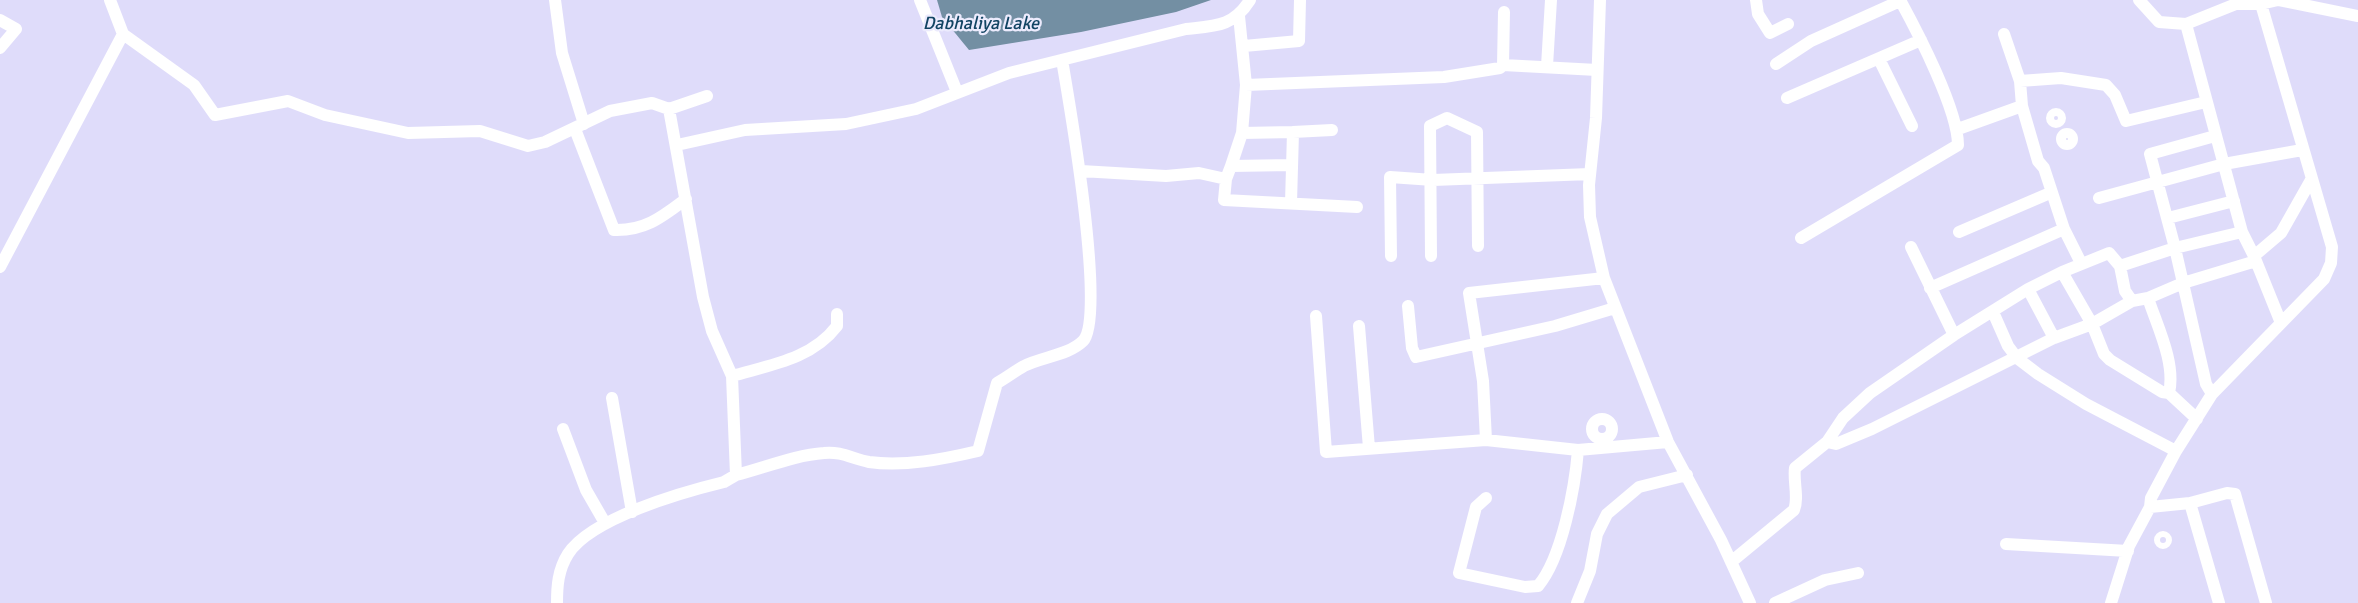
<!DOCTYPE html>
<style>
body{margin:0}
canvas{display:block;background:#dfdcfa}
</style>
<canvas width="2358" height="603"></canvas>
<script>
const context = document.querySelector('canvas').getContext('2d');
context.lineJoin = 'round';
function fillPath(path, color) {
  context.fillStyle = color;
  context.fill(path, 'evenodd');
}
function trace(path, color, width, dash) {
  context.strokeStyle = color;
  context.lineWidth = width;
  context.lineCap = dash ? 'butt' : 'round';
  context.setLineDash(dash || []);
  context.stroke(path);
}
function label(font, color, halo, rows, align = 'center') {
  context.font = font + ' Signika,sans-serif';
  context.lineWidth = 4.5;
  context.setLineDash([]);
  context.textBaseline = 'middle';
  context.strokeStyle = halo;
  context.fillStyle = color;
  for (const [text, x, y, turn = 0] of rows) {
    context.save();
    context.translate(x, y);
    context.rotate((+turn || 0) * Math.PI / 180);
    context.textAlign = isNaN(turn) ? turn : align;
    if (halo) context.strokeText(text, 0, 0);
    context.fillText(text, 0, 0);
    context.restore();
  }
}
const water = new Path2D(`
 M937,0H1211L1176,12L1081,32L969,50L942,17Z`);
const minor = new Path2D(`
 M110,0L123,34L194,85L215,115L288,101L325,115L408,133L480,131L528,146L545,142L610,111L652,103L669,109L707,96
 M555,0L562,53L584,124
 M920,0L957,92
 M1600,0L1596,118L1589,185L1590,217L1604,278L1668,442L1721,540L1750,603
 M1756,0L1758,14L1770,33L1788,24
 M2139,0L2159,22L2186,24L2236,4H2261L2278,0
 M2279,0L2358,16
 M2261,4L2332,247L2331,263L2324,279L2212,394L2176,451L2151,498L2150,507L2190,503L2227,493L2235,494L2266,603
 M1239,16L1246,85
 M0,20L16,29L0,48
 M1244,46L1299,41L1300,0
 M1879,59L1912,126
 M1776,64L1811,41L1900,1
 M1503,65L1504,12
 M1547,66L1551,0
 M2020,81L2061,78L2106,85L2115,95L2126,121L2206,102
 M1787,98L1921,40
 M669,109L703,297L712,331L732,376L736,475
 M2052 118a4 4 0 1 1 8 0a4 4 0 1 1-8 0Z
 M575,129L614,230C645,231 662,217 686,199
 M1958,129L2022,106
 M1293,132L1242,133L1246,85L1444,77L1500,68L1503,65L1597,70
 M2062 139a5 5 0 1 1 10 0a5 5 0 1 1-10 0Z
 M677,145L745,130L846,124L916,109L1009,73L1186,29C1215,26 1233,27 1250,0
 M1231,166L1242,133
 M1081,171L1166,176L1199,173L1226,179L1224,200L1357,207
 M1226,179L1231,166L1292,165
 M2099,198L2224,164L2302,150
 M1291,203L1293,132L1332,130
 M2168,218L2234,201
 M2064,229L2081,263
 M1959,232L2050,193
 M2242,232L2254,256
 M1801,238L1958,145C1958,110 1918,33 1900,0
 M1911,247L1954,335
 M1391,256L1390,177L1433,180L1590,174
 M1431,256L1430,126L1447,118L1477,132L1478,246
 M0,267L123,34
 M2062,272L2109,253L2120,266
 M1930,288L2064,229L2044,168L2038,161L2022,106L2020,81L2004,34
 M2028,289L2054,338
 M2148,298C2157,326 2176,363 2169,393
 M2132,301L2125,291L2120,266L2175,248L2242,232L2186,24
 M1408,306L1412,348L1416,357L1555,326L1615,308
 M1993,312L2008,346L2017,358L2038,374L2086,404L2176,451
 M1316,316L1326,452L1486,440L1578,450L1668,442
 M2281,323L2254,256L2281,233L2311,180
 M1359,326L1369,448
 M732,376C770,365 812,359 837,326V314
 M2212,394L2206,384L2175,248L2150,154L2215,136
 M612,398L632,512
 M1592 429a10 10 0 1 1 20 0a10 10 0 1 1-20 0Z
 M563,429L586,490L605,523
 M1486,440L1483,381L1469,293L1604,278
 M1827,442L1836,444L1872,429L2054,338L2092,324L2132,301L2148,298L2183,283L2256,261
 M1486,498L1476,507L1459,573L1525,587L1538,586C1562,558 1575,487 1578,450
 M2190,503L2219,603
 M2160 540a3 3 0 1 1 6 0a3 3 0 1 1-6 0Z
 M2006,544L2128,551
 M1731,562L1794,510C1799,498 1793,481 1795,468L1827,442L1843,418L1870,393L1954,335L2028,289L2062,272L2092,324L2104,354L2110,360L2162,392L2169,393L2197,419
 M557,603C557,586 558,570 568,554C591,518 683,492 724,482L736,475C764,468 795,455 824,453C841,451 853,459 869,462C904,467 944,459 978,451L997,383C1006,378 1015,371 1024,366C1042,357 1069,355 1083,341C1107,317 1069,101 1062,60
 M1577,603L1590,571L1597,534L1607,514L1639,487L1687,475
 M1775,603L1825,580L1858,573
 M2111,603L2129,546L2150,507`);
const waterNames = [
 ["Dabhaliya Lake",981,24]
];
fillPath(water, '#738fa3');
trace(minor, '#fff', 12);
label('italic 18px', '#124463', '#ecebfd', waterNames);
</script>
